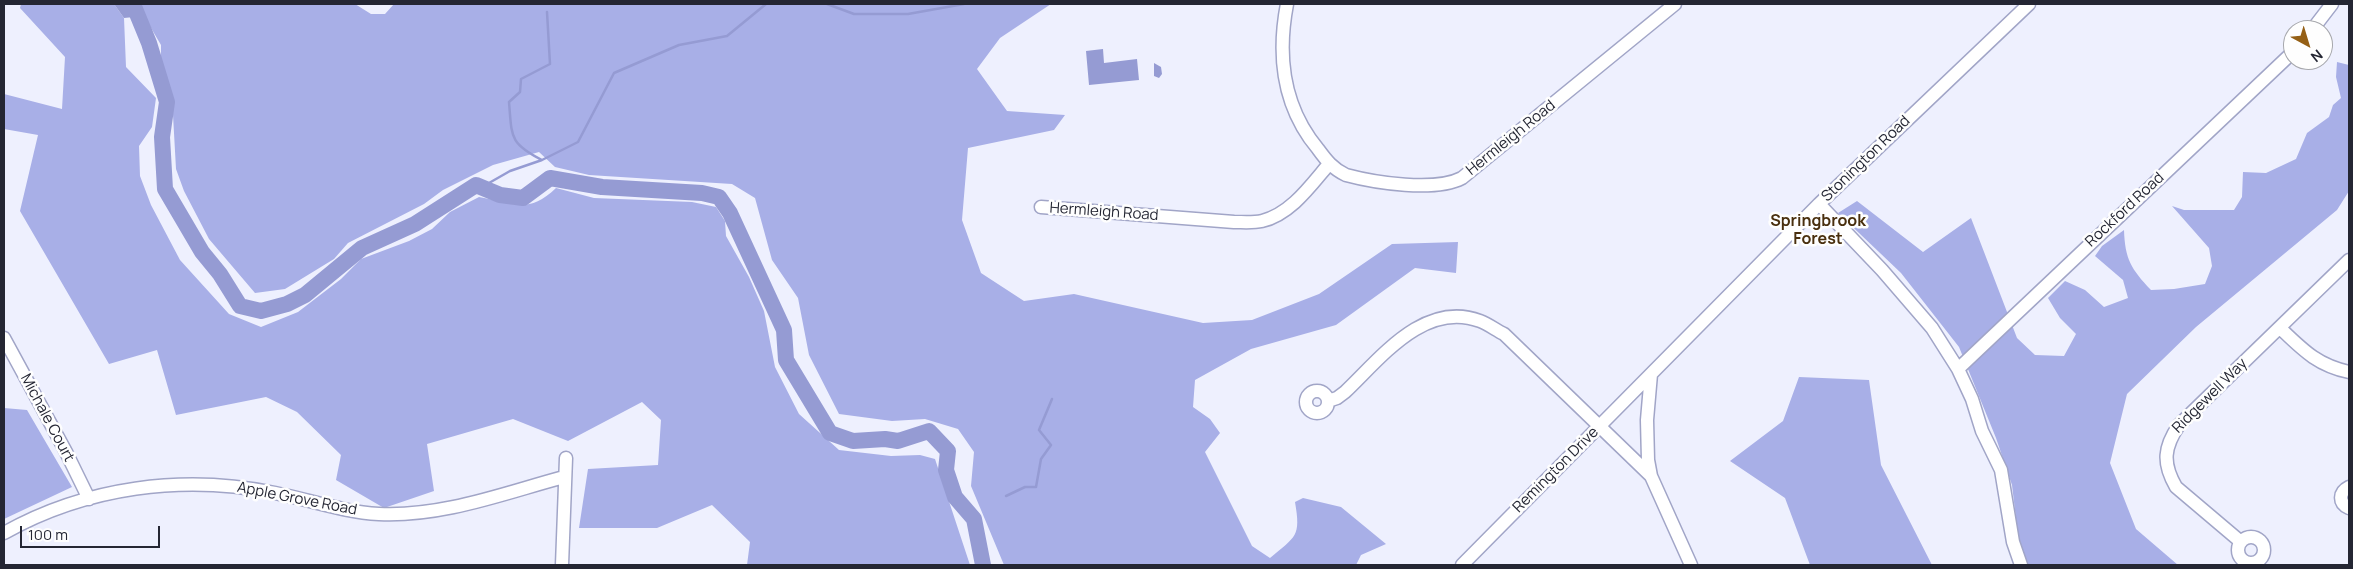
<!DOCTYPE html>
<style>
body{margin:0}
#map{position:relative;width:2353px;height:569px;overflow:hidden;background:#eef0fe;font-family:Manrope,sans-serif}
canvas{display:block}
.frame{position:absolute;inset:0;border:5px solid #242633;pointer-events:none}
.north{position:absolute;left:2283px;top:20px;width:50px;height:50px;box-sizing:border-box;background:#fefefe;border:1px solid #a7a8ad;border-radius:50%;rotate:141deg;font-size:14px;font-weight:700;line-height:20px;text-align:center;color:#242633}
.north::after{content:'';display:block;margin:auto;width:18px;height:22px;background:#956016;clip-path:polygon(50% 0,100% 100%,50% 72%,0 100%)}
.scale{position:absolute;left:20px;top:526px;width:140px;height:22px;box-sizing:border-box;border:2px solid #242633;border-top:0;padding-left:6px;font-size:15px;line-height:18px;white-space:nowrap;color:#242633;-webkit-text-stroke:4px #fefefe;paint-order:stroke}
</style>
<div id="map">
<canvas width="2353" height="569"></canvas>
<div class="frame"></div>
<div class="north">N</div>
<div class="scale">100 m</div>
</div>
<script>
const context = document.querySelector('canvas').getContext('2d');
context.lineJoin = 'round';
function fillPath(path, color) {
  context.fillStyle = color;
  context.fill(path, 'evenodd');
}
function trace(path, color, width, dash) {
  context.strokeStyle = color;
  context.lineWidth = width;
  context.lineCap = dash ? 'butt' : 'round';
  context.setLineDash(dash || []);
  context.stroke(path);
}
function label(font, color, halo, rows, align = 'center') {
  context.font = font + ' Manrope,sans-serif';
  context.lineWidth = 5;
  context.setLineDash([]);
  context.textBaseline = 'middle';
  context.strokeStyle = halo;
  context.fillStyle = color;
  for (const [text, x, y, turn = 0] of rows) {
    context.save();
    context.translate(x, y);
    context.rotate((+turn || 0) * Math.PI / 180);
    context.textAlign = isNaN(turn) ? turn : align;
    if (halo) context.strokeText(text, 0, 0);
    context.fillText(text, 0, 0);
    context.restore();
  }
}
const forest = new Path2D(`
 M21,4H114L124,18L126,67L156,98L152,127L139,146L140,176L151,205L180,260L229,314L261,327L298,312L341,279L361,259L409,241L432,229L450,212L479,197C513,203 528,215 556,188L594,198L692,202L716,207L725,221L726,236L749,277L764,311L775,367L799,414L839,450L891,456L920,455L935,459L970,565H747L750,542L712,505L657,528H579L588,469L658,465L661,420L642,402L568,441L513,419L427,444L434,491L384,508L336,480L341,455L297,412L266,397L176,415L157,350L109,364L20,211L38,135L4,129V94L62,109L65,57L20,8Z
 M141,4H355L371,14H385L394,4H1051L1000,38L977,69L1007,111L1065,115L1054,130L968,148L962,220L981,273L1024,301L1074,294L1203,323L1252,320L1319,294L1392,244L1458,242L1456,273L1415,268L1336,325L1251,349L1195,380L1193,407L1210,419L1220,433L1205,452L1252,546L1270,558C1296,536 1301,537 1295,502L1303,498L1341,507L1386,544L1361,555L1356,565H1004L971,486L974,452L958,429L925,419L892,421L839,414L809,355L798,298L772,260L755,198L732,184L589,175L555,167L539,152L493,165L443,190L424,204L348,243L334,259L285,289L255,293L209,239L184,191L176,169L173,115L161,61V45L144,16Z
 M2337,62L2349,65V191L2337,210L2196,327L2127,394L2110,463L2136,529L2178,565H2027L2019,544L2012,485L1996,438L1959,347L1901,273L1838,213L1857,201L1923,252L1971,218L2017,338L2035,355L2064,356L2076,334L2060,318L2048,298L2065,281L2085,290L2104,307L2128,298L2123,280L2095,256L2102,246L2124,230C2125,259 2131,269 2151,290L2174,289L2205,284L2212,266L2209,248L2172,206L2184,210H2234L2242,197L2243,172L2266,173L2296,159L2307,133L2329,117L2333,105L2341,98L2336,77Z
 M1799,377L1869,380L1881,465L1932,565H1810L1785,498L1730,461L1783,421Z
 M4,408L27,410L72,487L4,519Z`);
const water = new Path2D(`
 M114,4H141L144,16L124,18Z
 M1103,49L1104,63L1137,59L1139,80L1089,85L1086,51Z
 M1154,63L1161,67L1162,74L1159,78L1154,76Z`);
const stream = new Path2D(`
 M827,4L854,14H908L964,4
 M542,160C509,143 512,137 509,102L520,92L521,79L550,64L547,12
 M482,187L510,171L542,160L578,142L614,73L679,45L727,36L766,4
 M1006,496L1025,487H1036L1041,459L1051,445L1039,430L1052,399`);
const river = new Path2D(`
 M133,4L149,43L167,102L162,137L165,189L202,252L220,274L240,306L261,311L287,304L305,295L362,248L415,224L476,185L500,195L523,198L550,178L602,187L702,193L719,197L730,213L784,330L786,360L830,433L853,441L885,439L898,441L929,431L948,451L946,470L955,497L974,519L983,565`);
const minor = new Path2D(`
 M1287,4C1277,56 1283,107 1318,149C1326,160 1333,169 1346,175C1376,183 1435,192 1462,178L1675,4
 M2312,30L2332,4
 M1819,204L1882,270L1932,328L1958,369L1972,399L1982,431L2001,470L2013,542L2021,565
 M1041,207L1234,222C1243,222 1253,223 1262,221C1291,214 1311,185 1329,164
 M2280,328C2303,350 2317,365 2349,372
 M4,338L66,452L89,499
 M1958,369L2293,52
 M1306 402a11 11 0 1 1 22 0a11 11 0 1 1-22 0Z
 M1328,401L1337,398L1345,392C1380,359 1424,300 1480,321C1488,324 1496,330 1504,334L1651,476L1691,565
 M1651,476L1648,460L1647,420L1651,374L1819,204L2029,4
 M2349,487C2339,492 2338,503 2349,508
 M4,533C86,487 183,474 275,493C310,500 344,512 379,514C443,517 504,493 564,477
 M2238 550a13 13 0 1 1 26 0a13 13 0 1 1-26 0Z
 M2241,542L2176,487C2162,463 2164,447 2179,425L2349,260
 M562,565L566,458
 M1462,565L1651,374`);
const streetNames = [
 ["Hermleigh Road",1511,138,-39],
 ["Stonington Road",1866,159,-44],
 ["Rockford Road",2125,210,-43],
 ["Hermleigh Road",1104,212,4],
 ["Ridgewell Way",2210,396,-45],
 ["Michale Court",47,418,62],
 ["Remington Drive",1556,470,-45],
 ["Apple Grove Road",297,499,11]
];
const neighbourhoodNames = [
 ["Springbrook",1818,222],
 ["Forest",1818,240]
];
fillPath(forest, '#a8afe7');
fillPath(water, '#959bd3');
trace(stream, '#959bd3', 2.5);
trace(river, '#959bd3', 16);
trace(minor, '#a1a5c7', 15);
trace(minor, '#fff', 12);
label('15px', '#242633', '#fefefe', streetNames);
label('bold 16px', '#492f0e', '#fefefe', neighbourhoodNames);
</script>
